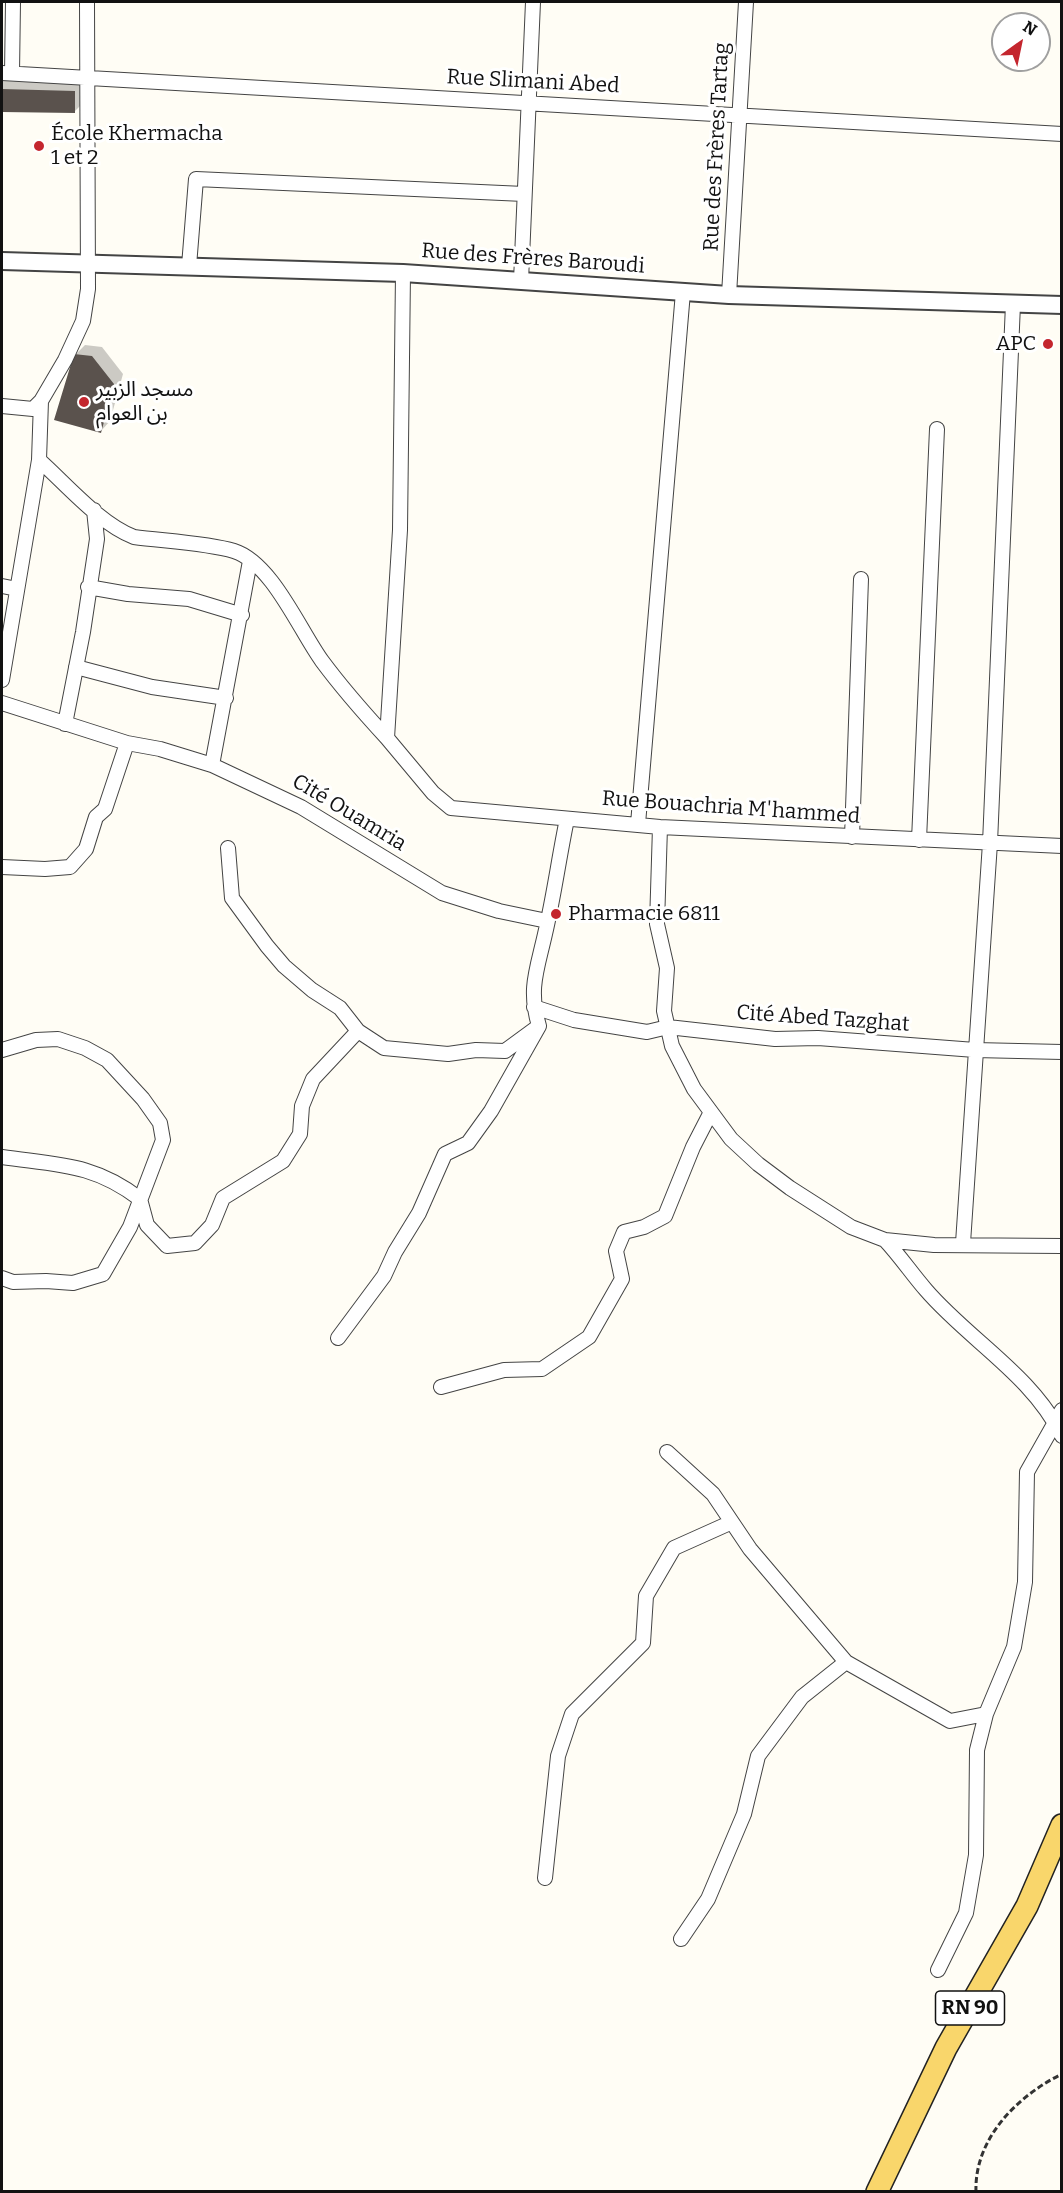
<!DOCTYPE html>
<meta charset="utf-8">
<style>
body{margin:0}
#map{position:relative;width:1063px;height:2193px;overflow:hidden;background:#fffdf5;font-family:Bitter,serif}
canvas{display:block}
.frame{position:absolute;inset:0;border:3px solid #111;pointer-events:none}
.north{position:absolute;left:991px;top:12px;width:60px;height:60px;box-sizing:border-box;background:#fff;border:2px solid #a0a0a0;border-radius:50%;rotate:33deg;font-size:16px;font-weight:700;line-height:24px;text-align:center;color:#111}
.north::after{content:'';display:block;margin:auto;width:21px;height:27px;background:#c4262e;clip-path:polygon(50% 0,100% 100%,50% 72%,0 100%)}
</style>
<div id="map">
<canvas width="1063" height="2193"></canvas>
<div class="frame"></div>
<div class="north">N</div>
</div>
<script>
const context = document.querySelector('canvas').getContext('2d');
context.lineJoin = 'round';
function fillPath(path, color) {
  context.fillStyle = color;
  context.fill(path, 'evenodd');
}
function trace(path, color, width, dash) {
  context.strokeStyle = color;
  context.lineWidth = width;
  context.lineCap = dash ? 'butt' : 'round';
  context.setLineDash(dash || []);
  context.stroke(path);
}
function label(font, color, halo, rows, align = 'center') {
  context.font = font + ' Bitter,"Noto Sans Arabic",serif';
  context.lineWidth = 6;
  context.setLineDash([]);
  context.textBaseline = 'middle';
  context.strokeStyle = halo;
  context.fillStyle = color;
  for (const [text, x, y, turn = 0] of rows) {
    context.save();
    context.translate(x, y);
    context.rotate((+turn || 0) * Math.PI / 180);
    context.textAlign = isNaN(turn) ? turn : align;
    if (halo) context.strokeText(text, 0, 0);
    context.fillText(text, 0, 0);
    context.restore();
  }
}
const shadow = new Path2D(`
 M2,80L84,82V102L74,112L2,110Z
 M85,345L102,347L123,374L110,421L101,431L75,355Z`);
const building = new Path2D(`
 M2,89L75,91V113L2,112Z
 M74,354L92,356L114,384L101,433L54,420Z`);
const path = new Path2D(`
 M976,2192C974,2139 1017,2096 1062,2074`);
const minor = new Path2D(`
 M2,73L1062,134
 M12,73L13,2
 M189,266L196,179L524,194
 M403,273L400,530L387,738L433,793L451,808L660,827L1062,846
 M521,281L533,2
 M729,295L746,2
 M2,406L33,409L41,401
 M39,460C67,485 100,524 134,537C164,541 207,543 234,551C272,563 300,631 322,661C342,688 364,713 387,738
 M2,586L17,589
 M88,587L128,594L189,599L242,615
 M76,667L152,687L226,698
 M2,680L39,460L41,401L65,360L83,321L88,289L87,2
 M2,703L127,743L160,749L212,765L301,807L442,893L499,911L547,921
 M65,724L83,632L97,539L94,510
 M212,765L250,561
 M638,824L683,292
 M660,827L657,924L667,968L664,1011L672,1046L694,1089L731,1139L758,1164L790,1188L851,1227L885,1240L934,1245L1062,1246
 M852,837L861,579
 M919,840L937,429
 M228,848L232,898L267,946L284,966L312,990L340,1008L358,1031L384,1048L448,1054L476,1050L505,1051L535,1029
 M2,867L45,869L70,867L86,849L96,817L105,809L127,743
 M534,1007L574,1020L647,1032L668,1027L775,1039L818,1038L975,1050L1062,1052
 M2,1050L36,1040L58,1039L85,1048L107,1060L143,1099L160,1123L163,1140L130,1227L103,1274L73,1283L46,1281L13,1282L2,1278
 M2,1157C57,1165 93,1163 140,1199
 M140,1199L147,1225L167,1246L195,1243L212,1225L223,1198L283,1161L300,1134L302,1106L313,1079L358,1031
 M885,1240C900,1256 912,1274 926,1290C969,1340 1032,1375 1062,1436
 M963,1243L990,843L1013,304
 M338,1338L384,1276L395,1252L419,1213L445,1154L468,1143L491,1111L539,1026C528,989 537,970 545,934C554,896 559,857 567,819
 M441,1387L504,1370L542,1369L589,1337L622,1279L616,1251L624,1232L644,1227L665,1216L693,1147L711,1112
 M667,1452L713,1494L750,1549L846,1662L950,1721L986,1714
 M545,1878L558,1756L572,1714L643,1643L646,1596L674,1548L732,1522
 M681,1939L708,1899L744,1814L758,1756L802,1697L846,1662
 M938,1970L966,1913L976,1855L977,1750L986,1714L1014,1647L1025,1582L1027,1472L1062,1410`);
const tertiary = new Path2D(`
 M2,261L403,273L729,295L1062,305`);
const primary = new Path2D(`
 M877,2192L946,2048L1027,1906L1062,1825`);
const markers = [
 [39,146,6,"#c4262e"],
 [1048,344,6,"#c4262e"],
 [84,402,6,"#c4262e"],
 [556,914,6,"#c4262e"]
];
const shields = [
 [970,2008,69]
];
const shieldNames = [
 ["RN 90",970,2008]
];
const streetNames = [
 ["Rue Slimani Abed",533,82,3],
 ["Rue des Frères Tartag",717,147,-87],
 ["Rue des Frères Baroudi",533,259,4],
 ["Rue Bouachria M'hammed",731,808,4],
 ["Cité Ouamria",349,813,31],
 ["Cité Abed Tazghat",823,1019,4]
];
const poiNames = [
 ["École Khermacha",51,134],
 ["1 et 2",51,158],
 ["APC",1036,344,"right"],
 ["مسجد الزبير",96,390],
 ["بن العوام",96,414],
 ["Pharmacie 6811",568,914]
];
fillPath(shadow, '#0003');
fillPath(building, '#5a524d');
trace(minor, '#444', 16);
trace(tertiary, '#444', 20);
trace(primary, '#222', 24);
trace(path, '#333', 3, [6, 3]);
trace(minor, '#fff', 14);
trace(tertiary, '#fff', 16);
trace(primary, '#f9d66b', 21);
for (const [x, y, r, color] of markers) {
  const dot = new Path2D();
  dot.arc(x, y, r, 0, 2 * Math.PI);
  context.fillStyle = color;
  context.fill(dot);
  trace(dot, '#fff', 2);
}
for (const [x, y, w] of shields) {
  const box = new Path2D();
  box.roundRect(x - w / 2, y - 17, w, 34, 4.5);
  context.fillStyle = '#fff';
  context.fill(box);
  trace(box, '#111', 1.5);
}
label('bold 20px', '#111', null, shieldNames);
label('21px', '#111', '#fff', streetNames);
label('21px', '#111', '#fff', poiNames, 'left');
</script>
